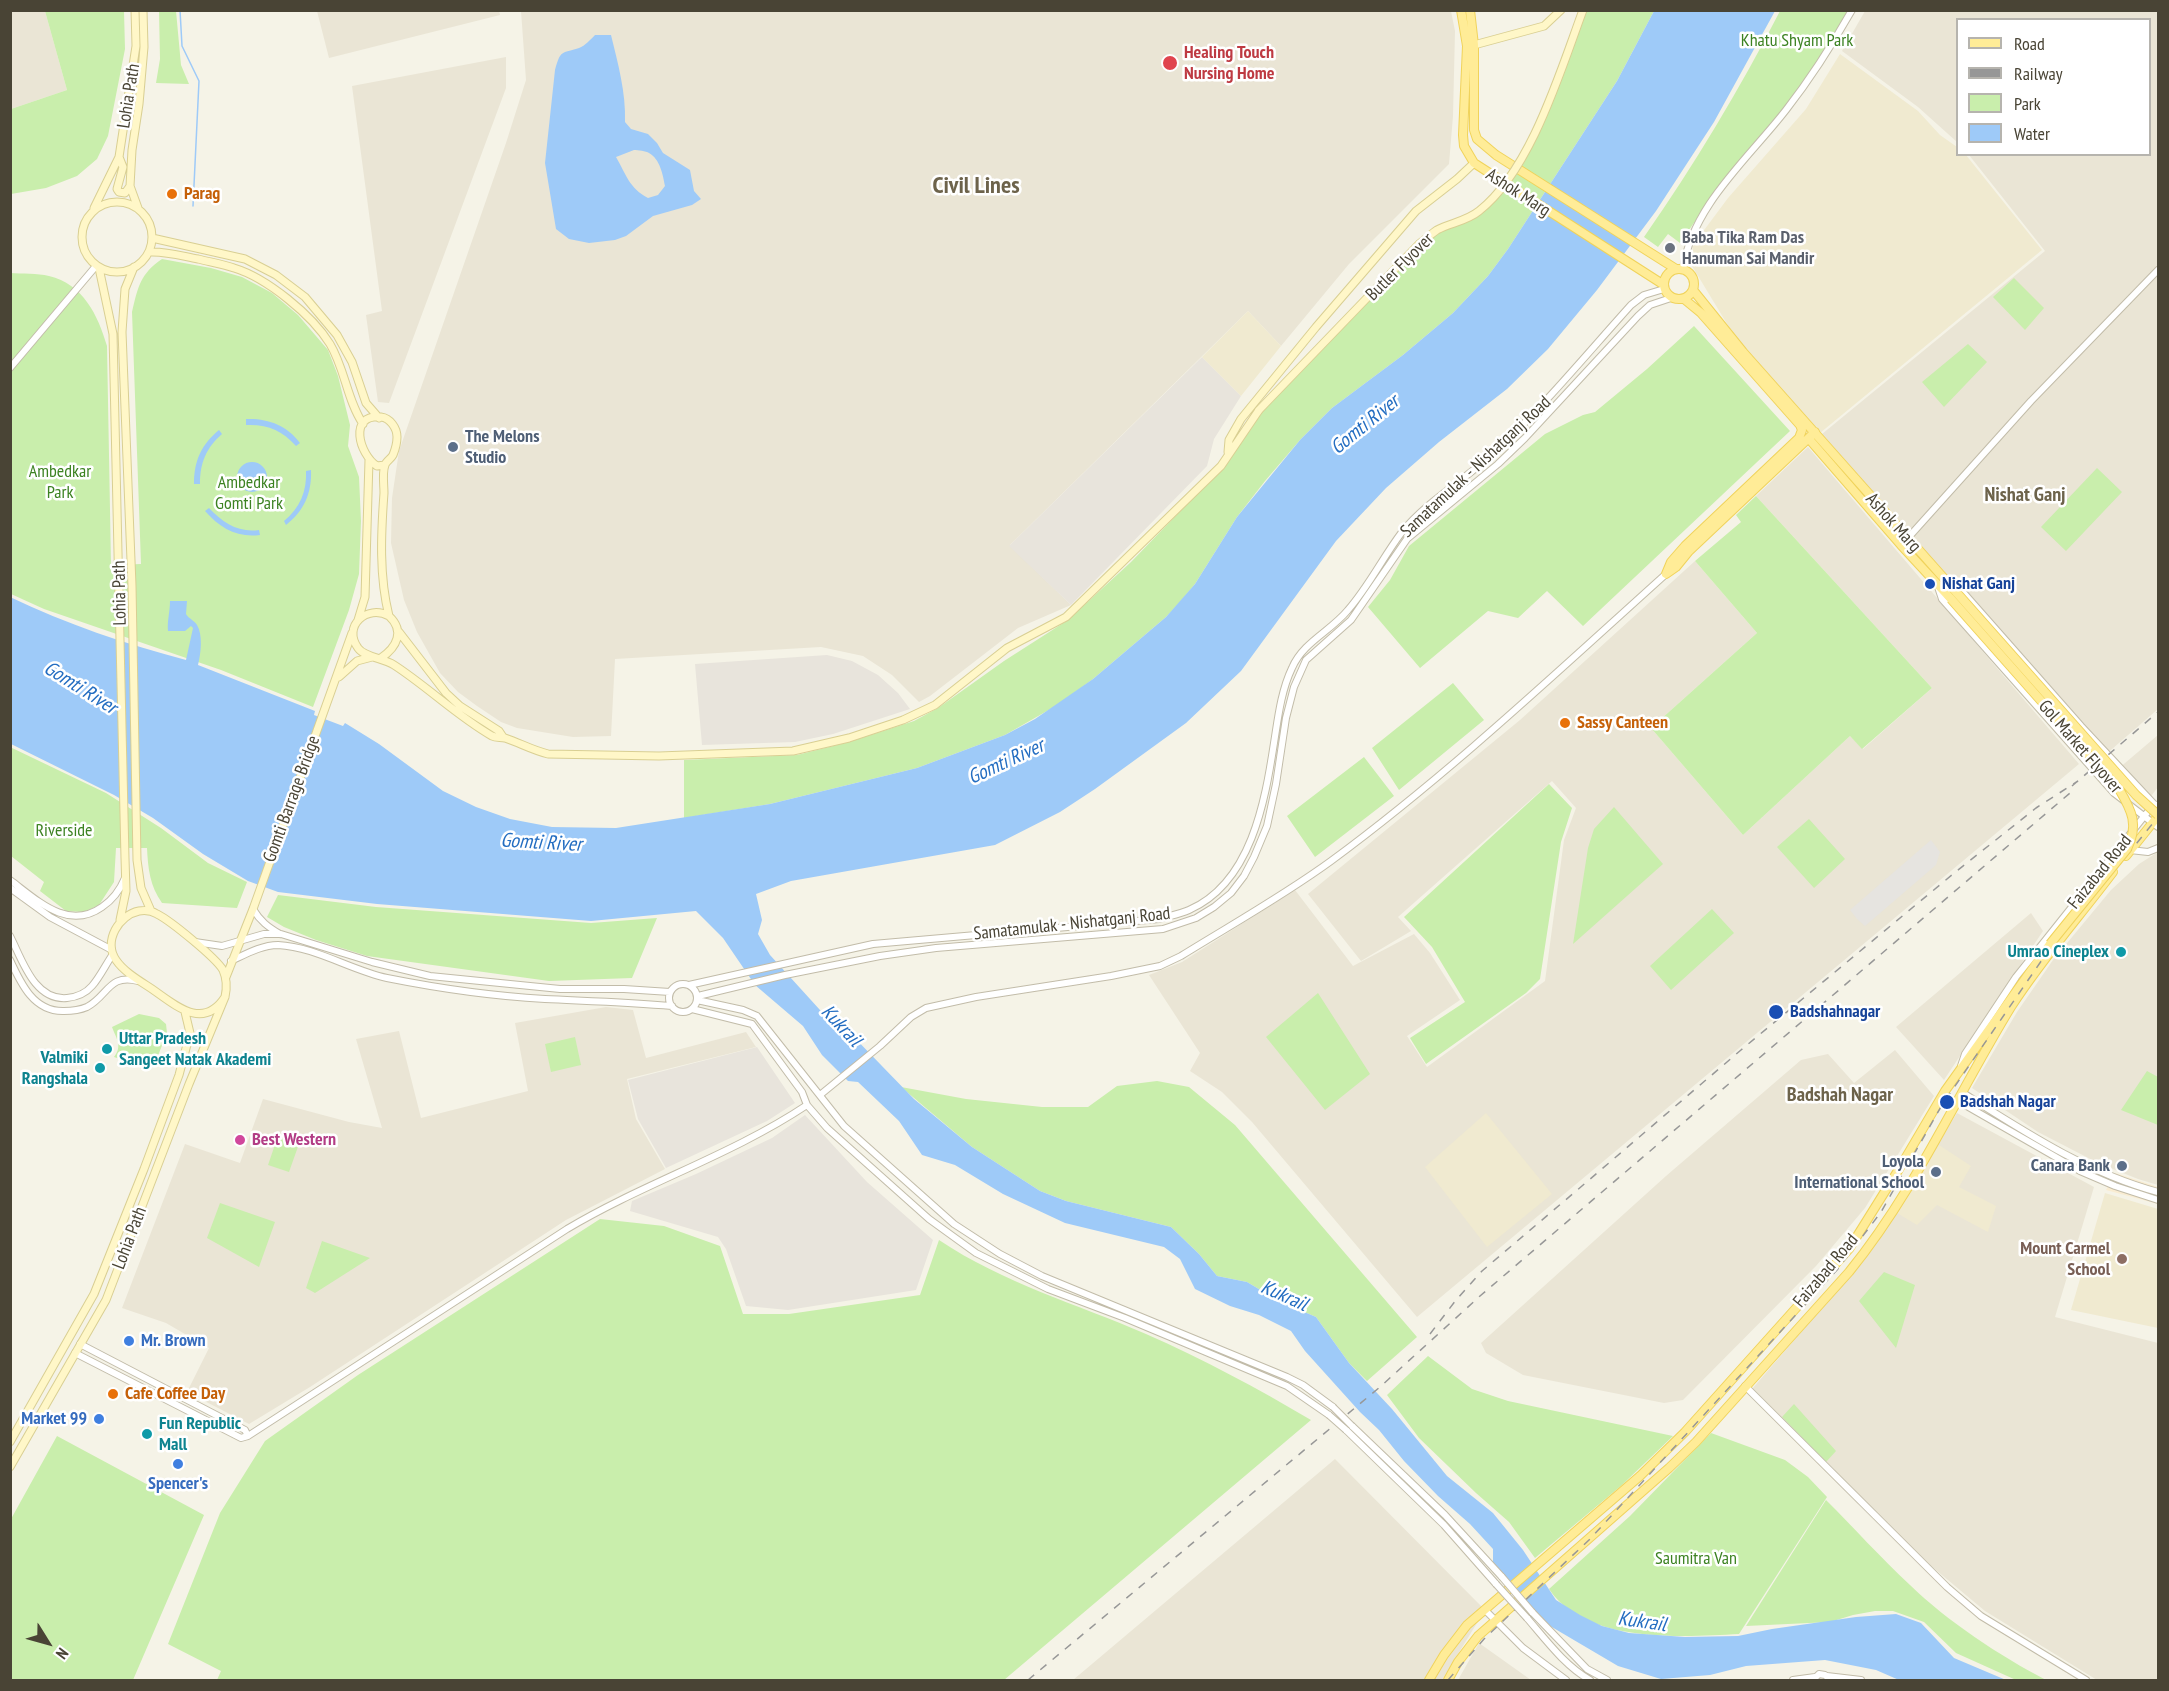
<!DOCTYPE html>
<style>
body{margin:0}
#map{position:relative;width:2169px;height:1691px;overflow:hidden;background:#f5f3e7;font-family:"PT Sans Narrow",sans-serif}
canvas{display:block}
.frame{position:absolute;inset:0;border:12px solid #494435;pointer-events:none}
.legend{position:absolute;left:1956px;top:18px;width:195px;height:138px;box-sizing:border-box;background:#fff;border:2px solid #b6b4ae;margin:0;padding:8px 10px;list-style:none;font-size:18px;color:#494435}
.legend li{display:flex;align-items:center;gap:12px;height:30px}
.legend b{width:30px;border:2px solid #b6b4ae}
.north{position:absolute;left:18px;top:1613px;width:60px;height:60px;-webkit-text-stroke:4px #fff;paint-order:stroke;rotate:127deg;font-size:16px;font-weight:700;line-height:24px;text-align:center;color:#494435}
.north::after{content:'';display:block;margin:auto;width:21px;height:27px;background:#494435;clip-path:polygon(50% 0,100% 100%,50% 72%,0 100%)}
</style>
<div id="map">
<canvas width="2169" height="1691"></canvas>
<div class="frame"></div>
<ul class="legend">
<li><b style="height:8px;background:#ffec97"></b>Road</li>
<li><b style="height:8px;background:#979797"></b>Railway</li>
<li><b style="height:16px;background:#c9eeac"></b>Park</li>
<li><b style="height:16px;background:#9ecaf8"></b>Water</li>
</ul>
<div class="north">N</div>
</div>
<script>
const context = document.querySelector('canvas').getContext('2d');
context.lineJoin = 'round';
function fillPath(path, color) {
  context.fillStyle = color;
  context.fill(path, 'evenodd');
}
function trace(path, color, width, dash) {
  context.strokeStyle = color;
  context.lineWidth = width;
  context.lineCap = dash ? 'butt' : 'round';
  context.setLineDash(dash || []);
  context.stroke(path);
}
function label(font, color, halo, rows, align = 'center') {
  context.font = font + ' "PT Sans Narrow",sans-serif';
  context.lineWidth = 5;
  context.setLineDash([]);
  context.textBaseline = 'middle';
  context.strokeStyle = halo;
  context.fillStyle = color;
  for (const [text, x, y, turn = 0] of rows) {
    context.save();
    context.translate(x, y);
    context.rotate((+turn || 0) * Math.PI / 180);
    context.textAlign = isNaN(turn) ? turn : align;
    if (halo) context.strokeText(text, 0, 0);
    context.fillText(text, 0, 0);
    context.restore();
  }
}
const residential = new Path2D(`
 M499,10L500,15L329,58L317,11Z
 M10,11H45L67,90L11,109Z
 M521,11H1451L1455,31L1453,116L1449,164L1349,264L1281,346L1248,311L1010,545L1071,605L1018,628L930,696L919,702L892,675L863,656L821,647L615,659L611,736L573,737L517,728L501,722L477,706L458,692L440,673L417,632L404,600L391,543L392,498L399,451L506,143L526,80Z
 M1865,11H2158V709L2104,756L1822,434L2045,251L1969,155L2150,154V20H1958L1957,142L1918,107L1842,51Z
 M506,57V88L389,403L378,402L366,315L382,311L352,86Z
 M1808,447L2079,764L1417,1317L1252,1122L1222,1092L1190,1071L1200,1053L1149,975L1182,962L1295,890L1353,966L1414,934L1430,953L1460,1000L1407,1036L1427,1067L1545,981L1564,840L1576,808L1552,781L1398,917L1411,931L1361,961L1308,894L1520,720L1695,561L1757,633L1651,728L1743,835L1850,736L1863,749L1932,688L1756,496Z
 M2158,735V787L2149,799L2118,769Z
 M2158,852V1185L2138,1179L2098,1163L2038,1132L1972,1088L2017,1012L2053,960L2111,890L2139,864Z
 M2031,913L2043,931L1944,1080L1896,1027Z
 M606,1007L633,1010L646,1058L746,1032L756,1047L627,1079L636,1119L665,1169L566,1220L310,1387L249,1424L187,1392L209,1348L166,1323L122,1308L185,1144L240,1163L263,1099L349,1122L382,1128L356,1039L399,1031L421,1118L528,1091L515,1023Z
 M1895,1050L1934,1096L1865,1208L1816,1266L1683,1400L1664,1403L1523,1375L1486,1353L1481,1343L1666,1176L1801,1060L1828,1054L1854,1083Z
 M1957,1113L2094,1187L2055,1317L2158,1343V1680H2097L1985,1611L1930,1565L1752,1389L1871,1251Z
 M1335,1459L1485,1610L1442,1680H1073Z
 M1479,1643L1531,1680H1458Z`);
const commercial = new Path2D(`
 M2115,1173L2158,1187V1204L2106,1190Z`);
const industrial = new Path2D(`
 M1202,357L1241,396L1214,439L1207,466L1071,605L1009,546Z
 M827,655L852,661L878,675L898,693L910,709L833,734L795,742L702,745L695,664Z
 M757,1047L795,1103L767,1121L666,1168L638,1119L628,1080Z
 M805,1115L867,1182L933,1240L916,1290L788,1310L746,1306L726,1249L718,1237L630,1211L632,1201L696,1174L772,1138Z`);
const education = new Path2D(`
 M1840,54L1918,111L1940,135L1957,147L1958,154L1966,155L2042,250L1820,433L1735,337L1692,266L1693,245L1728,198L1806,109Z
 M1248,311L1281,346L1241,396L1202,357Z
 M1486,1113L1552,1194L1487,1247L1425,1167Z
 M1939,1145L1971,1166L1959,1187L1996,1206L1988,1232L1937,1205L1917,1225L1897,1213Z
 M2105,1193L2158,1209V1328L2071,1310Z`);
const green = new Path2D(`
 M45,11H124L125,49L108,136L97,159L77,176L46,188L11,194V109L67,90Z
 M159,11H176L181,65L189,84L156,83L160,59Z
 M1585,11H1654L1617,81L1508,249L1488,276L1453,313L1403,355L1332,408L1300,440L1265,481L1237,517L1195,584L1180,602L1166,617L1093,679L1061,703L1005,735L917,768L770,804L684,818V760L797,755L849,742L914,721L938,708L1004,661L1068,620L1131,562L1227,463L1259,415L1288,380L1357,314L1425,239L1487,205L1527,149Z
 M1780,11H1849C1829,44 1809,77 1786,108C1751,153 1712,195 1680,243L1668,234L1658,247L1644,237C1695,164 1739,90 1780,11Z
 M162,259L211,268L242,277L272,293L298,315L328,350L338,376L350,425L348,446L359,477L361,521L359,574L349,610L313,707L221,670L44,609L11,594L10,273C23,274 37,273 49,276C83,284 98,315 107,346L111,565L141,564L132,312C138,287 140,274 162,259Z
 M2014,278L2044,308L2025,330L1993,297Z
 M1694,326L1790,431L1583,626L1547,591L1518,618L1488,611L1420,668L1368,607L1390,580L1409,546L1545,434L1583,415L1595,412L1647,369Z
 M1968,344L1987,362L1944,407L1922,382Z
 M2097,468L2122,492L2066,551L2041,527Z
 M1756,496L1932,688L1862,749L1850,736L1743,835L1651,728L1757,633L1695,561L1741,522L1736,515Z
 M1453,683L1484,720L1399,790L1372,748Z
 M10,747L106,793L161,828L208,863L247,882L237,908L162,903C150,886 148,869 147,848H116L114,882L99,905L84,912L66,911L40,891L44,882L11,856Z
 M1364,757L1394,796L1315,857L1287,816Z
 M1549,784L1572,808L1561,842L1540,979L1526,993L1426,1064L1410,1038L1465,1002L1432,947L1404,917Z
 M1614,807L1663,864L1573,944L1588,848L1594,829Z
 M1809,819L1845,859L1814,888L1777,847Z
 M278,895L376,907L591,923L657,918L632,978L549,981L367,956L316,940L284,927L267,917Z
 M1712,909L1734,933L1671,990L1650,966Z
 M1318,993L1370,1074L1325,1110L1266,1037Z
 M139,1014L159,1018L166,1024L167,1033L157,1058L120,1059L114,1057C123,1046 116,1038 112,1027Z
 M575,1037L581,1065L551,1072L545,1044Z
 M2147,1071L2158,1077V1125L2121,1110Z
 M1157,1081L1189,1087L1235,1125L1417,1337L1367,1381L1349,1363L1316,1317L1279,1301L1247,1282L1217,1276L1199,1254L1171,1227L1066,1201L1040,1191L972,1147L901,1087L966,1099L1042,1107H1088L1117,1086Z
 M279,1133L300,1141L289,1172L268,1165Z
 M220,1203L275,1222L259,1267L207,1238Z
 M600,1219L664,1226L720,1246L743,1314H789L920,1295L939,1240C1003,1283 1077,1304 1146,1334C1203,1359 1257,1388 1311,1420L1004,1680H217L221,1671L168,1644L220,1513L265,1441L358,1375Z
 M322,1241L370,1258L315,1293L306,1288Z
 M1884,1272L1915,1285L1896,1348L1859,1301Z
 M1428,1356L1472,1389L1508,1401L1673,1436L1622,1485L1535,1558L1509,1522L1476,1493L1419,1438L1387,1395Z
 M1794,1404L1836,1451L1826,1462L1782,1417Z
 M1711,1433L1785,1460L1808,1477L1827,1497L1739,1634C1682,1637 1585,1644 1549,1589L1630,1516Z
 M57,1436L204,1515L133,1680H11V1519Z
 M1826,1500C1854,1528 1881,1558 1910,1585C1947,1621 2000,1656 2046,1680H2016L1956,1653L1924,1622L1893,1611H1875L1853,1615L1830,1622L1746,1626Z`);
const parking = new Path2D(`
 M1931,840L1940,852L1936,865L1865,926L1857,919L1850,910Z`);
const water = new Path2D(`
 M1654,11H1775L1714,122L1656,211L1597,290L1548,349L1507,389L1439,442L1386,488L1336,541L1241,671L1186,723L1095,789L1060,812L995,845L791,881L756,894L762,920L758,934L770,955L820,1010L849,1032L914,1099L972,1147L1040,1191L1066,1201L1171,1227L1199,1254L1217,1276L1247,1282L1279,1301L1316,1317L1349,1363L1392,1409L1447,1476L1493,1513L1523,1550L1556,1600L1580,1615L1602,1626L1629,1633L1685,1637L1738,1636L1772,1629L1856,1617L1896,1614L1921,1623L1954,1658L2006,1680H1899L1876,1670L1825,1660L1746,1666L1710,1675L1661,1679L1618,1666L1545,1623L1493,1562V1549L1470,1524L1438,1496L1404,1461L1379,1430L1360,1412L1305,1351L1291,1331L1259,1315L1230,1306L1195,1289L1180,1259L1164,1247L1065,1223L1003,1194L955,1165L922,1155L899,1121L858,1082L848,1081L822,1055L803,1026L755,985L723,938L696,911L591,921L377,904L278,892L248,881L203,854L153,818L114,795L11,744L10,597C66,624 126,644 186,660L193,628L191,626L185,631H168C167,621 170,612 170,601H187L186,614C189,619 194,620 197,625C203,635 201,653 198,665L315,711L314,715L343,726L345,723L379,744L443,791L476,807L510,819L552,827L616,828L770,804L917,768L1005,735L1035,719L1093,679L1166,617L1195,584L1237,517L1300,440L1332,408L1403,355L1453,313L1488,276L1508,249L1617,81Z
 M595,35H611C618,64 626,92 625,122L631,129L648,134L657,143L663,153L690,170L694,191L701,199L692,205L653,216L626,236L615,240L589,243L569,239L556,229L545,163L555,70C561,49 561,54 579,48C585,46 591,39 595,35ZM634,150C638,150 646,151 649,153C660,159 663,175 665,186L658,195L648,198C629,188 626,174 616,157Z
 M246,419C267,418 287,425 300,443L296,446C282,430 267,424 246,425Z
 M219,430L222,434C206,448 200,463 200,484H194C194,461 201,445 219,430Z
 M237 477a15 15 0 1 1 30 0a15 15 0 1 1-30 0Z
 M311,470C312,493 304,511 286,525L284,521C300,508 307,491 306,471Z
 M209,508C223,523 239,533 259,530L260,535C237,538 220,528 205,511Z`);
const stream = new Path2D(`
 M180,10L182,46L199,81L193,206`);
const tertiary = new Path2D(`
 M1683,269C1692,206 1748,159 1786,110C1811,78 1832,45 1852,10
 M10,368L96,266
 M1907,539L2031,401L2158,270
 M1944,578L1954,582L2081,726L2154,804L2158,806
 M1937,584L1942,599L2114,793L2158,827
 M2130,850L2148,852L2158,848
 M10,880C38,901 68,931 102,907C114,899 120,890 125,878
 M10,888L50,917L112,950
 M253,909C260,921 268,927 280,934
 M10,936C22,959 34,1001 67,998C77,997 86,993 92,986C100,977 106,964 113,954
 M195,942L222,946L264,934H281L372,962L430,976L560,989H624L670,992
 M10,960C21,984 34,1012 64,1011C72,1011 80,1010 87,1007C108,996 109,973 138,981
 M231,961C246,954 262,945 278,945C316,947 350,970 387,978C437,988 493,996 545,999C587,1001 629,1002 672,1006
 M669 998a14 14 0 1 1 28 0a14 14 0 1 1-28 0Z
 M689,985L873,944L1159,919C1169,916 1180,914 1189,910C1251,883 1265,802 1274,743C1278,718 1281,691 1292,668C1303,642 1331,631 1348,610C1369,586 1383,557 1402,532C1426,502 1467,478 1495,452C1544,406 1586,355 1631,305L1644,295L1664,289
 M698,996L785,975L880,956L936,948L1163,929L1196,918L1214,907L1231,893L1244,876L1254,857L1267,826L1276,784L1286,718L1294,687L1306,660L1351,620L1407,539L1498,464L1525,438L1638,316L1650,305L1671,298
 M697,1000L743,1010L757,1016L844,1126L954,1224L1000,1254L1042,1276L1287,1377L1303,1385L1333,1407
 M692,1009L752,1024L802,1092L807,1105L827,1128L929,1219L976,1253L1048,1289L1125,1318L1287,1386L1329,1415
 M1961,1066L1965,1054L2016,977L2154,804
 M1963,1093C2025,1132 2087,1173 2158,1192
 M820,1095L880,1046L911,1017L926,1008L976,997L1111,976L1160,966L1181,956C1231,925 1283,896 1331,861C1449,774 1557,672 1666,574
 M1958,1101L2080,1171L2115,1186L2158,1200
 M80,1344L245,1430L248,1436
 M75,1353L241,1438L248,1436L567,1229C644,1183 732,1155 807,1105
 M1745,1386L1947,1587L1981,1616L2086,1680
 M1352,1426L1445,1515L1502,1577
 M1346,1430L1444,1525L1496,1584
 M1485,1610L1523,1648L1566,1680
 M1532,1612L1587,1669L1607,1680
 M1527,1618C1546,1640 1565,1666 1590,1680
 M1827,1676L1861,1680
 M1793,1680L1815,1677
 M1813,1680L1819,1674L1825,1675L1829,1679`);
const secondary = new Path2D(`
 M1474,45L1544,26L1561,10
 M119,157L123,167L117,189L119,192L125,193L130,186
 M82 237a35 35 0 1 1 70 0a35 35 0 1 1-70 0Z
 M94,208L119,157L136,46L135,10
 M138,208L130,186L132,150L139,104L144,47L143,10
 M152,238L245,259L276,275L305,297L337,335L352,362L366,403L379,418
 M149,252C166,251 182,256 198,259C210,262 223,264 234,268C267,278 312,315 330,344C345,369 347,400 363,424
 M134,267L125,289L122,332L132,586L137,860L141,888L151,911
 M99,268L113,334L125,858L126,891L120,920
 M1228,452L1229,440L1241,419L1316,327L1416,211L1457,179L1474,163
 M385,465L377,466C359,454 348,414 381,417C390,418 397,428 397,437C397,442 395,450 393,455C391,459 386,461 385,465C382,473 384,485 384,493C381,534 379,576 389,616
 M358,620L365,597L369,460
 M399,632L446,693L460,706L499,731L503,737
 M381,658C397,647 405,631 389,616C367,604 342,626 358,648C364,657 383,658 394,665C428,687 457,716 492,736C496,738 500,737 505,738C520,743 532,750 548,754L659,756L793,751L849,738L903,720L935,705L1007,648L1066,617L1221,466L1259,410
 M339,677L357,661L372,657
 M226,977L253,909L352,633
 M10,1442L94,1294L144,1169L179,1075L190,1033L185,1012
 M10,1467L106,1300L189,1084L225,997C227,988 227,979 223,970C216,958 171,921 157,914C152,911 145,910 139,911C119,915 103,941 116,960C124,972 140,981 152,989C175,1005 203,1031 225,997`);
const primary = new Path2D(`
 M1461,10L1467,46L1463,135L1464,146L1474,163L1664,285
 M1470,10L1474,45V130L1477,139L1496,155L1676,269
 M1664 284a15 15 0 1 1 30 0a15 15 0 1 1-30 0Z
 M1693,290L1743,352L1957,593
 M1684,299L1701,313L1800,425L1802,430L1799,438L1685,546L1671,562L1666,574L1676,567L1689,551L1815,432
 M1809,439L1901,545L1951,599
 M2126,856L2158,816
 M1429,1680L1444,1655L1467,1625L1640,1476L1685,1432L1849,1249L1899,1169L1945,1091L2050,944
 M1448,1680L1458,1662L1478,1636L1669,1468L1696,1442L1849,1272C1915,1191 1957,1095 2011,1007C2041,960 2079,917 2113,872`);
const rail = new Path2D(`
 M2072,786L2158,712
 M1430,1334L1456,1300L1482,1271L1589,1180L1741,1050L1953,874L2036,808L2078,781
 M1028,1680L1380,1387L1480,1296L2070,793
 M1448,1680L1484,1639L1590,1539L1837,1270L1881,1212L1942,1105L2044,957L2158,817`);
const tertiaryBridge = new Path2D(`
 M1333,1407L1352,1426
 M1329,1415L1346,1430
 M1502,1577L1532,1612
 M1496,1584L1527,1618`);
const secondaryBridge = new Path2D(`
 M1259,410L1419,244C1425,240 1431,234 1437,230C1450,223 1467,221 1479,211C1531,170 1560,72 1583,10`);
const primaryBridge = new Path2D(`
 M1957,593L2136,795L2158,815
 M1951,599L2119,789C2132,811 2139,825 2127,849L2050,944`);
const markers = [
 [1170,63,8,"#e0444e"],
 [172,194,6,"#e8710a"],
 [1670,248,6,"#6b7280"],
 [453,447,6,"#5c6f8a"],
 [1930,584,6,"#1a4fb4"],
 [1565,723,6,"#e8710a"],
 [2121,952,6,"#0f9aa8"],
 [1776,1012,8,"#1a4fb4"],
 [107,1049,6,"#0f9aa8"],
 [100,1068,6,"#0f9aa8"],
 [1947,1102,8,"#1a4fb4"],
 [240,1140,6,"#d1479c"],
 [2122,1166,6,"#5c6f8a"],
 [1936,1172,6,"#5c6f8a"],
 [2122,1259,6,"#8d6e63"],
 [129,1341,6,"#3f7fe0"],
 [113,1394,6,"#e8710a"],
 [99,1419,6,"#3f7fe0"],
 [147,1434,6,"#0f9aa8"],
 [178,1464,6,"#3f7fe0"]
];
const parkNames = [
 ["Khatu Shyam Park",1797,41],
 ["Ambedkar",60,472],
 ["Park",60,493],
 ["Ambedkar",249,483],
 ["Gomti Park",249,504],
 ["Riverside",64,831],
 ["Saumitra Van",1696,1559]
];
const healthNames = [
 ["Healing Touch",1184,53],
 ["Nursing Home",1184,74]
];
const streetNames = [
 ["Lohia Path",129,96,-81],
 ["Ashok Marg",1518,193,33],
 ["Butler Flyover",1400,267,-45],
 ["Samatamulak - Nishatganj Road",1476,467,-43],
 ["Ashok Marg",1893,523,48],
 ["Lohia Path",120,593,-91],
 ["Gol Market Flyover",2080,747,49],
 ["Gomti Barrage Bridge",292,799,-70],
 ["Faizabad Road",2100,872,-51],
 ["Samatamulak - Nishatganj Road",1072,924,-6],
 ["Lohia Path",130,1238,-69],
 ["Faizabad Road",1826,1271,-50]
];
const foodNames = [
 ["Parag",184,194],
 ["Sassy Canteen",1577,723],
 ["Cafe Coffee Day",125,1394]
];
const worshipNames = [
 ["Baba Tika Ram Das",1682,238],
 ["Hanuman Sai Mandir",1682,259]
];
const serviceNames = [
 ["The Melons",465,437,"left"],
 ["Studio",465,458,"left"],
 ["Loyola",1924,1162],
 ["International School",1924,1183],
 ["Canara Bank",2110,1166]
];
const transitNames = [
 ["Nishat Ganj",1942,584],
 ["Badshahnagar",1790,1012],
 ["Badshah Nagar",1960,1102]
];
const cultureNames = [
 ["Umrao Cineplex",2109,952],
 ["Uttar Pradesh",119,1039,"left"],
 ["Sangeet Natak Akademi",119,1060,"left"],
 ["Valmiki",88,1058],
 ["Rangshala",88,1079],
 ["Fun Republic",159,1424,"left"],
 ["Mall",159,1445,"left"]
];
const hotelNames = [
 ["Best Western",252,1140]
];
const educationNames = [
 ["Mount Carmel",2110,1249],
 ["School",2110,1270]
];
const shopNames = [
 ["Mr. Brown",141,1341],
 ["Market 99",87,1419,"right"],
 ["Spencer's",178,1484,"center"]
];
const waterNames = [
 ["Gomti River",1365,425,-39],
 ["Gomti River",80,688,32],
 ["Gomti River",1006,762,-25],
 ["Gomti River",541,843,3],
 ["Kukrail",841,1026,47],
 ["Kukrail",1284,1296,24],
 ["Kukrail",1642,1622,8]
];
const neighbourhoodNames = [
 ["Nishat Ganj",2025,495],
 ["Badshah Nagar",1840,1095]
];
const districtNames = [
 ["Civil Lines",976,186]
];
fillPath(residential, '#eae5d5');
fillPath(commercial, '#f9ecd1');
fillPath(industrial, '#e8e4dc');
fillPath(education, '#f0ead0');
fillPath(green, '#c9eeac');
fillPath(parking, '#e6e4e0');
fillPath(water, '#9ecaf8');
trace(stream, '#9ecaf8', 1.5);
trace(tertiary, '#c2bca9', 8);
trace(secondary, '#d9cf93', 9);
trace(primary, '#f0d35b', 10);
trace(tertiary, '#fff', 6);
trace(secondary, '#fff7c8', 7);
trace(primary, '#ffec97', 8);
trace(rail, '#979797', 1.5, [8, 8]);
trace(tertiaryBridge, '#c2bca9', 8, []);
trace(secondaryBridge, '#d9cf93', 9, []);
trace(primaryBridge, '#f0d35b', 10, []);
trace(tertiaryBridge, '#fff', 6);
trace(secondaryBridge, '#fff7c8', 7);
trace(primaryBridge, '#ffec97', 8);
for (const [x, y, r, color] of markers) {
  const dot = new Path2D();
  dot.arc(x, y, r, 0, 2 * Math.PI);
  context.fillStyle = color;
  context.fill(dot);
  trace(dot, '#fff', 2);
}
label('18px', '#3c8222', '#fff', parkNames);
label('bold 18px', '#be3a42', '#fff', healthNames, 'left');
label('18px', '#494435', '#fff', streetNames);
label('bold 18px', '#c56008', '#fff', foodNames, 'left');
label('bold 18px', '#5b616d', '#fff', worshipNames, 'left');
label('bold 18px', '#4e5e75', '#fff', serviceNames, 'right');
label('bold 18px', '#164399', '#fff', transitNames, 'left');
label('bold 18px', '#0d838f', '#fff', cultureNames, 'right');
label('bold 18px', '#b23c85', '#fff', hotelNames, 'left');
label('bold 18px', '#785e54', '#fff', educationNames, 'right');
label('bold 18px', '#366cbe', '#fff', shopNames, 'left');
label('italic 20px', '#236dc1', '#fff', waterNames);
label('bold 20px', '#6d634b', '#fff', neighbourhoodNames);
label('bold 24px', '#6d634b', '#fff', districtNames);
</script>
